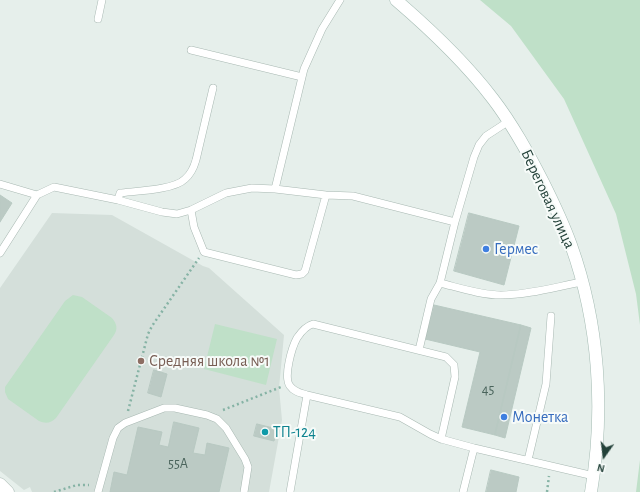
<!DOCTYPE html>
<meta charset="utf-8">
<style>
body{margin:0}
#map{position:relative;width:640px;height:492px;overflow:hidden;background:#e6efeb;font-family:"Alegreya Sans",sans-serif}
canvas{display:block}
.north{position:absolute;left:584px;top:436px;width:40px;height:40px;-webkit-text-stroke:3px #f7fbf9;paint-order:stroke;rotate:194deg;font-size:11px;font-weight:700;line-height:16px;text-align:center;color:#24423a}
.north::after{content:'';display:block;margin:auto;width:14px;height:18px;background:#24423a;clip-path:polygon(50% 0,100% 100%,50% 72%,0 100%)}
</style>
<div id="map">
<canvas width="640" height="492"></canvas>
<div class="north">N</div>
</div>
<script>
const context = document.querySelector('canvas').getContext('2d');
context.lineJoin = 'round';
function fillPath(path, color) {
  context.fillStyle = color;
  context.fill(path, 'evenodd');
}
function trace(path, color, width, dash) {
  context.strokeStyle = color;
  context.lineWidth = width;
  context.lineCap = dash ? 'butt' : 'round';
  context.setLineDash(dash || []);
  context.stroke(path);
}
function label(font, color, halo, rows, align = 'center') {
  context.font = font + ' "Alegreya Sans",sans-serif';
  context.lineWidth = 4;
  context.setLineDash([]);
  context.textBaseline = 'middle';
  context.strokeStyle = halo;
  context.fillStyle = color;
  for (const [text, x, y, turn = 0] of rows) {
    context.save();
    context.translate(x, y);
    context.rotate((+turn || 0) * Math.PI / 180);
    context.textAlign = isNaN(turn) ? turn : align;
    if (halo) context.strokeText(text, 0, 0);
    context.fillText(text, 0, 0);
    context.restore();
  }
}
const built = new Path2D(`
 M52,213L112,215L203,266L209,268L284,335L279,388L282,420L269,492H32L30,487L24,490L0,471V288Z`);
const green = new Path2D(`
 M480,0H640V325L636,294L616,214L564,99L511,26Z
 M73,295L82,297L112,318C117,324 118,329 114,335L56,418C51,423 46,424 39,421L8,399L5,392V387L65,301Z
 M215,324L277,339L266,385L204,369Z
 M640,460V492H636Z`);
const building = new Path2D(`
 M0,195L12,203L0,222Z
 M469,213L519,226L504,285L454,271Z
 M434,305L521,325L495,435L462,427L480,352L425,339Z
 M521,325L531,328L505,438L495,435Z
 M154,370L167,374L161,397L148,393Z
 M174,422L199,428L193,453L205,455L207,443L229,448L219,492H110L114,472L127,475L138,427L162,432L159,445L168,447Z
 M257,424L277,429L274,441L254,436Z
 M491,470L519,477L516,492H486Z`);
const path = new Path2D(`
 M223,410L281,387
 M128,411L148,334L152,326L199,258
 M54,492L77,485H89
 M547,492L549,476`);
const service = new Path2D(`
 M98,19L102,0
 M191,50L302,77
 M0,184L37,195L54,187L118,200L162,212L177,214L191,210L226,193L252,188L275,189L326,195L353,196L455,222
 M275,189L304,69L322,29L340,0
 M118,200L120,193C136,191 174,190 185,179C191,174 194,167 196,160L213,88
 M191,210L194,227L204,252L296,275L302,274L305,271L326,195
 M0,253L37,195
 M440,283C460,288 481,295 501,295C528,295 555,287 582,282
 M419,350L431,299L440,283L455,222L474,157L479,145L486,136L509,121
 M307,395C301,393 294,392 290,386C283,377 292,347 297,338C301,332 306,326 313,324L446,357L454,365L455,377L441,439L474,448L463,492
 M474,448L594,476
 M528,460L546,384L551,316
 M98,492L113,438L118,428L125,423L164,408H175L207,415L217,419L226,428L245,459L248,467L244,492
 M290,492L307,395L400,417L430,434L441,439`);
const minor = new Path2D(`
 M0,484L8,492`);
const secondary = new Path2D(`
 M396,0C431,30 465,62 493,99C513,125 528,153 543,182C553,202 563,223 571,245C599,323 605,410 591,492`);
const markers = [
 [486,249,4,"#3f7fe0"],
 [141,361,4,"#8d6e63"],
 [504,417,4,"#3f7fe0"],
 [265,432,4,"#0f9aa8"]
];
const numberNames = [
 ["45",488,390],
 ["55А",178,464]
];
const streetNames = [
 ["Береговая улица",548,199,65]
];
const shopNames = [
 ["Гермес",494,249],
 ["Монетка",512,417]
];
const educationNames = [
 ["Средняя школа №1",149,361]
];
const cultureNames = [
 ["ТП-124",273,432]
];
fillPath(built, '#d4dfda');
fillPath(green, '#bfe0c8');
fillPath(building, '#bbcac4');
trace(building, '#b8c9c2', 1);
trace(service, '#a8b8b2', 8);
trace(minor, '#a8b8b2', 13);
trace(secondary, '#a4bbb3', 13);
trace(path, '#86b3a5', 2.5, [2, 3]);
trace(service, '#fff', 7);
trace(minor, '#fff', 12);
trace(secondary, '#fff', 12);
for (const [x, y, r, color] of markers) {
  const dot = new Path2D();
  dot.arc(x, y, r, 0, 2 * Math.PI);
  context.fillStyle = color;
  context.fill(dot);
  trace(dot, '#f7fbf9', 1.5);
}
label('14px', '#4a645c', null, numberNames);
label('16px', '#24423a', '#f7fbf9', streetNames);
label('16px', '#366cbe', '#f7fbf9', shopNames, 'left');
label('16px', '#785e54', '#f7fbf9', educationNames, 'left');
label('16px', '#0d838f', '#f7fbf9', cultureNames, 'left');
</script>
